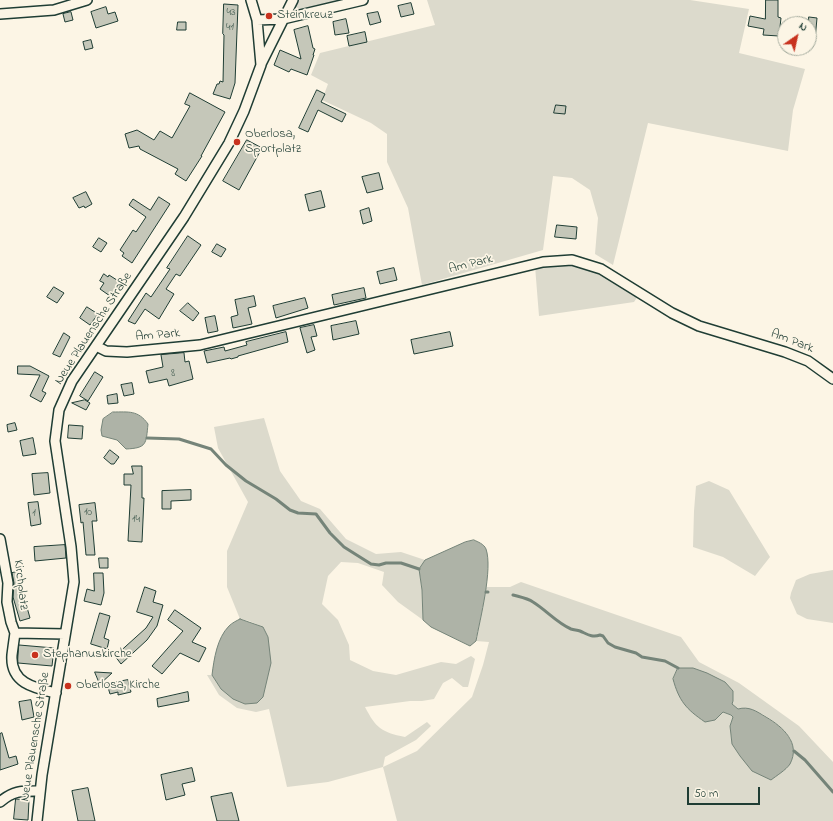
<!DOCTYPE html>
<meta charset="utf-8">
<style>
body{margin:0}
#map{position:relative;width:833px;height:821px;overflow:hidden;background:#fcf5e5;font-family:"Indie Flower",sans-serif}
canvas{display:block}
.north{position:absolute;left:777px;top:16px;width:40px;height:40px;box-sizing:border-box;background:#fcf5e5;border:1px solid #a4ab9e;border-radius:50%;rotate:34deg;font-size:11px;font-weight:700;line-height:16px;text-align:center;color:#1f3d34}
.north::after{content:'';display:block;margin:auto;width:14px;height:18px;background:#c8321e;clip-path:polygon(50% 0,100% 100%,50% 72%,0 100%)}
.scale{position:absolute;left:687px;top:787px;width:73px;height:18px;box-sizing:border-box;border:2px solid #1f3d34;border-top:0;padding-left:5px;font-size:12px;line-height:14px;white-space:nowrap;color:#1f3d34;-webkit-text-stroke:3px #fcf5e5;paint-order:stroke}
</style>
<div id="map">
<canvas width="833" height="821"></canvas>
<div class="north">N</div>
<div class="scale">50 m</div>
</div>
<script>
const context = document.querySelector('canvas').getContext('2d');
context.lineJoin = 'round';
function fillPath(path, color) {
  context.fillStyle = color;
  context.fill(path, 'evenodd');
}
function trace(path, color, width, dash) {
  context.strokeStyle = color;
  context.lineWidth = width;
  context.lineCap = dash ? 'butt' : 'round';
  context.setLineDash(dash || []);
  context.stroke(path);
}
function label(font, color, halo, rows, align = 'center') {
  context.font = font + ' "Indie Flower",sans-serif';
  context.lineWidth = 3.5;
  context.setLineDash([]);
  context.textBaseline = 'middle';
  context.strokeStyle = halo;
  context.fillStyle = color;
  for (const [text, x, y, turn = 0] of rows) {
    context.save();
    context.translate(x, y);
    context.rotate((+turn || 0) * Math.PI / 180);
    context.textAlign = isNaN(turn) ? turn : align;
    if (halo) context.strokeText(text, 0, 0);
    context.fillText(text, 0, 0);
    context.restore();
  }
}
const green = new Path2D(`
 M298,0H344L300,10L295,6Z
 M427,0H690L749,9L739,53L805,69L793,110L788,151L648,123L613,265L595,254L598,218L590,190L572,178L553,176L543,250L422,285L408,208L387,162V134L371,123L322,100L328,84L311,75L320,53L435,25Z
 M570,263L607,277L638,296L634,302L539,316L535,266Z
 M264,418L280,471L301,501L320,509L346,539L376,554L401,552L425,560L419,569L422,590L423,620L398,602L382,585L384,572L358,563L341,562L328,576L322,604L338,620L349,645L350,660L373,671L396,675L441,662L456,664L471,656L475,659L468,687H463L452,678L443,683L434,699L422,701H410L365,707C376,728 381,732 405,737L427,722L431,726L416,740L385,757L383,767L417,751L472,697L483,665L489,642L476,641L486,587H510L521,582L681,637L699,662L739,683L799,726L833,762V821H397L383,767L328,782L287,787L269,709L256,712L237,708L219,695L207,675H212L221,689L268,637L263,627L249,621L240,619L227,587V551L248,502L218,448L214,427ZM693,668L725,682L733,701L731,704L738,709C756,705 780,724 791,739L740,756C731,743 728,733 733,717L731,715L723,712L714,720Z
 M709,481L729,490L770,557L755,576L723,557L693,547L694,511L696,486Z
 M833,570V623L807,619L797,614L790,598L791,593L796,580L810,574Z`);
const water = new Path2D(`
 M113,412C129,412 138,410 148,424C146,444 147,448 126,449L117,440L102,436L101,430L103,419Z
 M474,540C478,542 484,544 486,549C493,569 480,619 476,641L470,646L431,627L423,620L422,590L419,569L425,560L465,542Z
 M240,619L263,627L268,637L271,663L263,697L257,703L245,704L233,699L221,689L212,675C214,659 217,638 229,626C232,623 236,621 240,619Z
 M678,668H693L707,673L725,682L733,691V701L732,704L738,709C749,706 756,711 766,717C783,727 801,743 790,764C786,770 776,776 771,780L752,771L740,756L732,744L730,726L733,717L731,715L723,712L715,720L705,722C686,709 679,701 673,679Z`);
const stream = new Path2D(`
 M147,438L179,439L211,449L226,465L246,481L276,499L290,510L298,513L316,514L330,533L344,547L371,564L379,565L386,563H401L419,569
 M486,592H488
 M513,595C520,597 527,598 533,602C546,610 557,623 571,629C574,630 577,630 580,631C587,634 592,638 600,635L603,636L608,643L615,647L636,653L642,657L665,661L678,668
 M794,751L805,760L833,792`);
const building = new Path2D(`
 M766,0H778V17L781,18L779,36L763,35L764,29L748,26L750,16L765,19Z
 M411,3L414,14L401,17L398,6Z
 M224,4L238,5L235,83L230,99L213,94L217,84H219L220,81L223,82L224,35L223,34Z
 M106,7L108,14L115,12L118,21L96,28L91,12Z
 M71,12L73,20L65,22L63,14Z
 M378,12L381,22L370,25L367,14Z
 M809,17L817,18L815,40H809Z
 M346,19L349,33L335,35L333,22Z
 M178,22H186V30H177Z
 M308,26L313,48L315,49L313,55H314L307,75L291,69L289,72L274,65L280,50L301,59L294,30Z
 M365,32L367,42L349,46L347,36Z
 M91,40L93,48L85,50L83,42Z
 M317,90L325,94L321,102L346,114L342,122L318,110L308,132L299,128Z
 M190,93L225,112L201,156H202L186,181L175,174L178,169L140,149L139,146L129,148L125,134L137,130L154,140L160,131L172,138L190,106L185,104Z
 M556,105L566,106L565,114L554,113Z
 M247,140L262,148L239,190L223,181Z
 M379,173L383,189L367,193L362,177Z
 M321,191L325,207L309,211L305,195Z
 M86,192L92,204L85,208L84,206L79,208L73,198Z
 M159,197L170,204L132,263L122,256L124,253L120,250L133,230L136,232L146,217L129,205L133,199L150,210Z
 M369,208L372,221L363,224L360,211Z
 M557,225L577,227L576,239L555,237Z
 M188,236L201,245L180,276L176,274L166,289L174,294L159,319L145,309L135,324L128,321L146,293L151,297L170,269L167,268Z
 M99,238L107,243L101,252L93,247Z
 M217,244L226,249L221,257L212,252Z
 M394,268L397,280L380,284L377,272Z
 M104,274L108,277L109,275L120,282L110,296L100,289L104,283L100,281Z
 M54,287L64,293L57,303L47,297Z
 M364,288L366,298L334,305L332,295Z
 M254,296L256,306L248,308L252,324L233,328L231,317L238,315L235,300Z
 M305,298L308,308L276,318L273,306Z
 M188,303L199,313L193,321L180,311Z
 M87,307L98,314L90,325L80,318Z
 M215,316L218,331L208,333L205,318Z
 M356,321L359,334L333,340L331,326Z
 M314,325L317,336L311,337L315,350L307,353L300,328Z
 M286,332L288,342L238,356V357L231,359L230,358L207,363L204,351L224,347L225,351L247,345L246,342Z
 M450,332L453,346L414,354L411,340Z
 M64,333L70,337L60,357L53,354Z
 M184,353L185,362L189,361L193,379L169,386L167,379L149,383L146,371L163,367L161,355Z
 M18,366H30L49,376L42,391L46,393L41,402L30,396L40,375L18,374Z
 M95,372L103,377L88,401L80,396Z
 M132,383L134,394L124,396L121,385Z
 M117,394L118,403L108,404L107,396Z
 M85,400L90,403L86,410L72,403Z
 M15,423L17,430L8,432L7,425Z
 M69,425L83,426L82,439L68,438Z
 M33,438L36,454L23,456L20,441Z
 M110,450L119,457L114,464H111L104,458Z
 M132,466H142V498H144L142,542L128,541L131,485H124V474H133Z
 M48,473L50,493L34,495L32,474Z
 M191,490V500L171,501V509H162V491Z
 M38,502L41,524L31,526L28,503Z
 M95,503L97,521H92L95,555H86L83,522L81,523L79,505Z
 M65,545L66,558L35,561L34,547Z
 M99,558H108V568H100Z
 M17,572L30,618L20,621L13,597L14,583L12,573Z
 M94,573H103L104,593L101,605L84,601L87,589L94,591Z
 M145,587L156,591L153,602L163,605L157,626L147,640L121,664L115,656L146,628L153,617L137,612Z
 M175,610L201,628L192,642L206,648L199,662L180,653L162,674L152,666L183,631L168,620Z
 M100,613L110,616L104,638L109,640L107,649L91,644Z
 M19,645L54,648L52,666L18,663Z
 M95,672L112,673L100,684Z
 M128,680L131,692L118,695V692L110,694L107,684Z
 M188,692L189,701L158,707L157,699Z
 M31,700L34,717L22,720L19,702Z
 M2,733L9,758L16,756L18,764L0,770V734Z
 M192,768L195,781L182,784L185,795L166,800L161,775Z
 M88,788L95,821H78L72,791Z
 M232,793L239,821H217L211,797Z
 M16,799L29,800L28,820L14,819Z`);
const minor = new Path2D(`
 M0,14L54,10L87,0
 M257,20L283,19L363,0
 M261,64L293,0
 M96,346L106,351L127,352L200,345L543,262L572,260L601,269L672,313L699,326L785,352L808,361L833,379
 M0,539L8,583L7,602L11,622L15,633L65,634
 M15,633C14,640 13,647 12,655C10,683 34,688 56,693
 M0,802C14,790 22,791 40,791
 M37,821L42,775L74,582L71,547L55,441L59,410L72,381L184,217L229,143L244,111L261,65L257,20L251,0`);
const markers = [
 [269,16,4,"#c8321e"],
 [237,142,4,"#c8321e"],
 [35,655,4,"#c8321e"],
 [68,686,4,"#c8321e"]
];
const numberNames = [
 ["43",231,13],
 ["41",230,28],
 ["8",173,374],
 ["10",88,513],
 ["1",34,514],
 ["14",136,520]
];
const poiNames = [
 ["Steinkreuz",277,16],
 ["Oberlosa,",245,135],
 ["Sportplatz",245,150],
 ["Stephanuskirche",43,655],
 ["Oberlosa, Kirche",76,686]
];
const streetNames = [
 ["Am Park",471,265,-14],
 ["Neue Plauensche Straße",94,329,-57],
 ["Am Park",158,336,-5],
 ["Am Park",792,342,21],
 ["Kirchplatz",20,585,83],
 ["Neue Plauensche Straße",36,737,-81]
];
fillPath(green, '#dcdacc');
fillPath(water, '#aeb3a7');
trace(water, '#758479', 1);
trace(stream, '#758479', 3);
fillPath(building, '#c5c7b9');
trace(building, '#1f3d34', 1);
trace(minor, '#1f3d34', 12);
trace(minor, '#fcf5e5', 9);
for (const [x, y, r, color] of markers) {
  const dot = new Path2D();
  dot.arc(x, y, r, 0, 2 * Math.PI);
  context.fillStyle = color;
  context.fill(dot);
  trace(dot, '#fcf5e5', 1.5);
}
label('11px', '#486055', null, numberNames);
label('13px', '#1f3d34', '#fcf5e5', poiNames, 'left');
label('13px', '#1f3d34', '#fcf5e5', streetNames);
</script>
